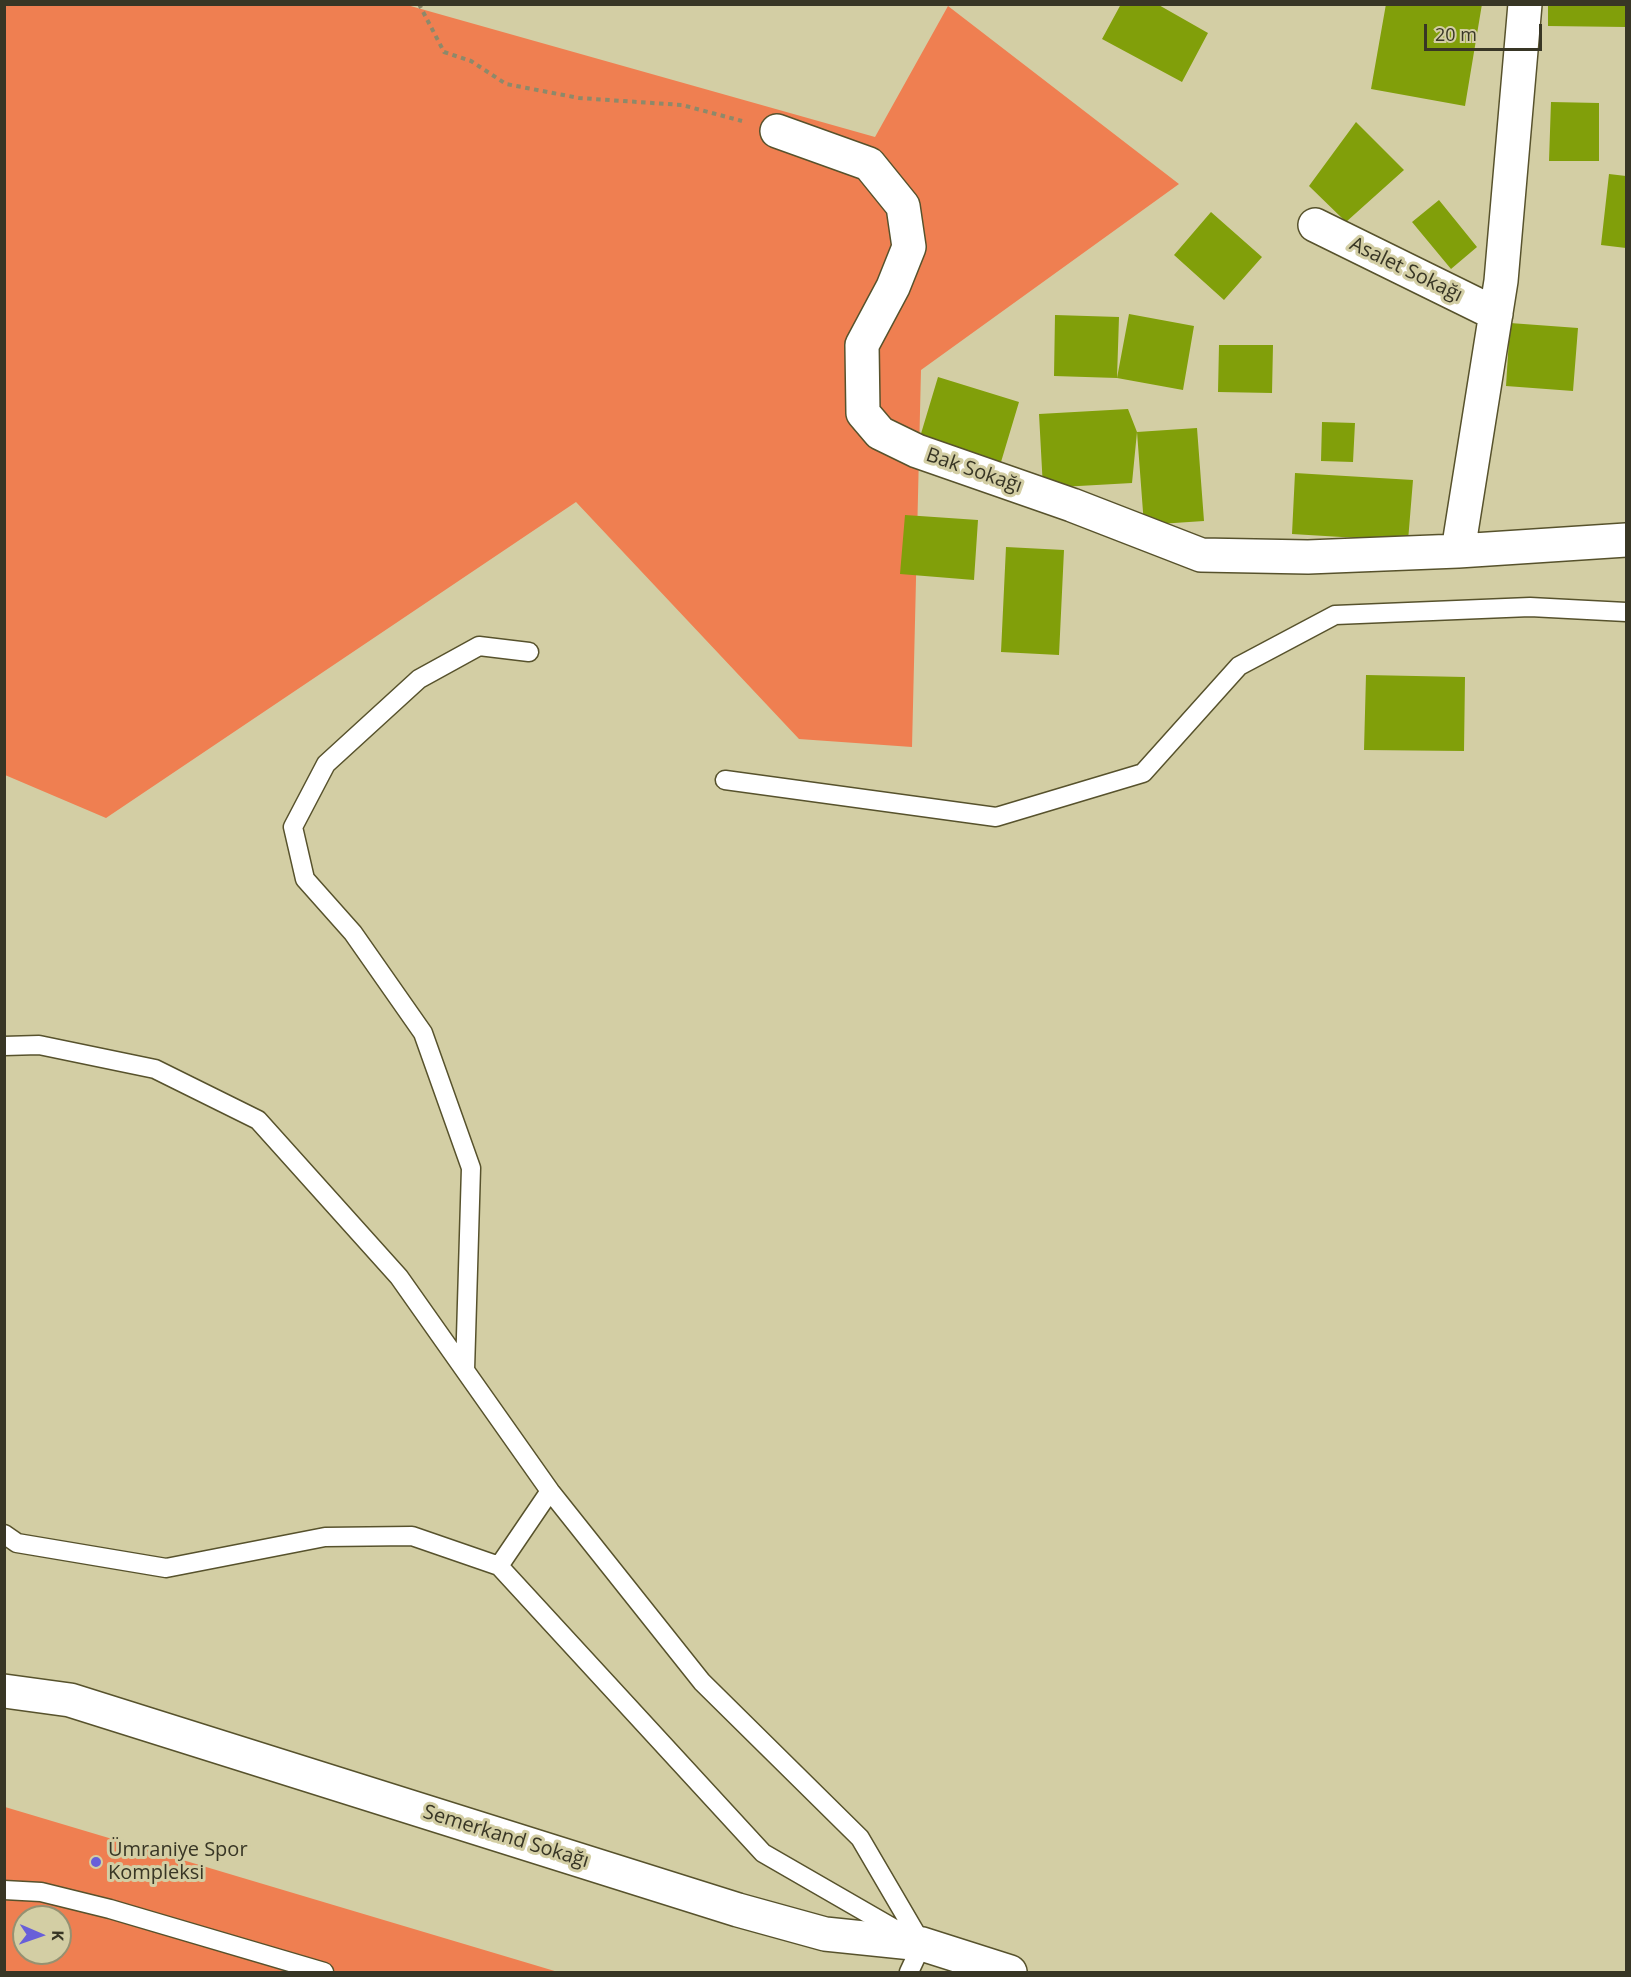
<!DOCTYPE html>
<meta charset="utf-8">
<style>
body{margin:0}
#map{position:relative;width:1631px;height:1977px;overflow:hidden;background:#d3cea4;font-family:"Open Sans",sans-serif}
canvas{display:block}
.frame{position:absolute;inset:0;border:6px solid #383625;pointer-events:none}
.north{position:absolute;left:12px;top:1905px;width:60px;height:60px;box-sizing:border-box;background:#d3cea4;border:2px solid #959171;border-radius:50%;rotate:92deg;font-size:16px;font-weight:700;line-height:24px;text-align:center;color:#383625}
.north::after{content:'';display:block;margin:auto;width:21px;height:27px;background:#685fd9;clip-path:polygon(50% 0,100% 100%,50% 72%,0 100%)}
.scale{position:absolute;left:1424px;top:24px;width:118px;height:27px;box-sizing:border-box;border:3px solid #383625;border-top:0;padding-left:8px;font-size:18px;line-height:21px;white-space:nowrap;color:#383625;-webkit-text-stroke:4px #d3cea4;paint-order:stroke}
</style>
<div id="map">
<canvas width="1631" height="1977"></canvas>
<div class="frame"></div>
<div class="north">K</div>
<div class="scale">20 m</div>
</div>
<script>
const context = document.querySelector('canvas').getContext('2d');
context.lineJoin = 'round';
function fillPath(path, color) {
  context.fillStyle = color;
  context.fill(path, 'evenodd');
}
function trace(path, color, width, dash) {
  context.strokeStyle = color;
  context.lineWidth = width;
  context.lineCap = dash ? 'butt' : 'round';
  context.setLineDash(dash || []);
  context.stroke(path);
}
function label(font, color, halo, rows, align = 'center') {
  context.font = font + ' "Open Sans",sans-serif';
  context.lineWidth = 6;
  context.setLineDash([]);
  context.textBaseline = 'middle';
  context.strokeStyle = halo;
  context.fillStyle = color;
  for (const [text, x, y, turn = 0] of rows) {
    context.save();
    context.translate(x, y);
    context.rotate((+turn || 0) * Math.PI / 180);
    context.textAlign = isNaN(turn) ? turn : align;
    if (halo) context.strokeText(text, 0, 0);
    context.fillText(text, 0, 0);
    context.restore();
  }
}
const green = new Path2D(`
 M4,5H407L875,137L948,6L1179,184L921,370L912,747L799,739L576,502L106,818L5,775Z
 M5,1807L558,1972H5ZM24,1917H60V1953H24Z`);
const building = new Path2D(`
 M1121,4H1157L1208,33L1182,82L1102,39Z
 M1386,4H1482L1465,106L1371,89Z
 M1548,4H1626V27L1548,26Z
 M1551,102L1599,103V161H1549Z
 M1356,122L1404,170L1346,222L1309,186Z
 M1609,174L1626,176V248L1601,245Z
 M1439,200L1477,247L1451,269L1412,222Z
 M1211,212L1262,257L1224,300L1174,255Z
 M1129,314L1194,326L1183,390L1117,378L1054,376L1055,315L1119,317L1117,378Z
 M1510,323L1578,328L1573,391L1506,386Z
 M1219,345H1273L1272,393L1218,392Z
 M938,377L1019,402L1001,462L920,437Z
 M1128,409L1137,432L1132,483L1043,488L1039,414Z
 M1322,422L1355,423L1353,462L1321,461Z
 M1197,428L1204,521L1144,525L1137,432Z
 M1295,473L1413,480L1408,541L1292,534Z
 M905,515L978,520L974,580L900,574Z
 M1006,547L1064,550L1059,655L1001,652Z
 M1366,675L1465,677L1464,751L1364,750Z`);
const path = new Path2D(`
 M419,4L444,52L471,61L506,84L579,98L682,105L742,121`);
const service = new Path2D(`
 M725,780L996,817L1143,773L1239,666L1335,615L1530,607L1626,612
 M4,1046L39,1045L155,1069L258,1120L399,1277L550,1491L702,1682L860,1838L922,1944
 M465,1370L471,1168L423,1033L353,933L305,879L293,827L326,764L419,679L479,646L529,652
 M4,1534L17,1543L166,1568L325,1537L412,1536L499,1566L763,1853L907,1936
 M499,1566L550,1491
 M4,1890L41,1892L110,1909L324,1972
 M909,1972L922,1944`);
const minor = new Path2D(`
 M1525,4L1501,281L1458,551L1626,540
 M777,131L869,164L903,206L909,247L893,287L862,345L863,413L880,433L917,451L1072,505L1201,555L1308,557L1458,551
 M1315,225L1496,314
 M4,1691L70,1700L738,1910L825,1934L922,1944L1010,1972`);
const markers = [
 [96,1862,6,"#685fd9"]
];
const streetNames = [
 ["Asalet Sokağı",1406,270,26],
 ["Bak Sokağı",974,471,19],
 ["Semerkand Sokağı",506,1837,17]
];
const poiNames = [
 ["Ümraniye Spor",108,1850],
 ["Kompleksi",108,1873]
];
fillPath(green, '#ef7f51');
fillPath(building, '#819f0a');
trace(service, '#57522c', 21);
trace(minor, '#57522c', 36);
trace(path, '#8d896a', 4, [4.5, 4.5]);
trace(service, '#fff', 18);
trace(minor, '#fff', 33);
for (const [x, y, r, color] of markers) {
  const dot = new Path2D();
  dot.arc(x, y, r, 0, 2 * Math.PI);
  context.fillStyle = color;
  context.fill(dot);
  trace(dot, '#d3cea4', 2);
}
label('20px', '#383625', '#d3cea4', streetNames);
label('20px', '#383625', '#d3cea4', poiNames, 'left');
</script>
